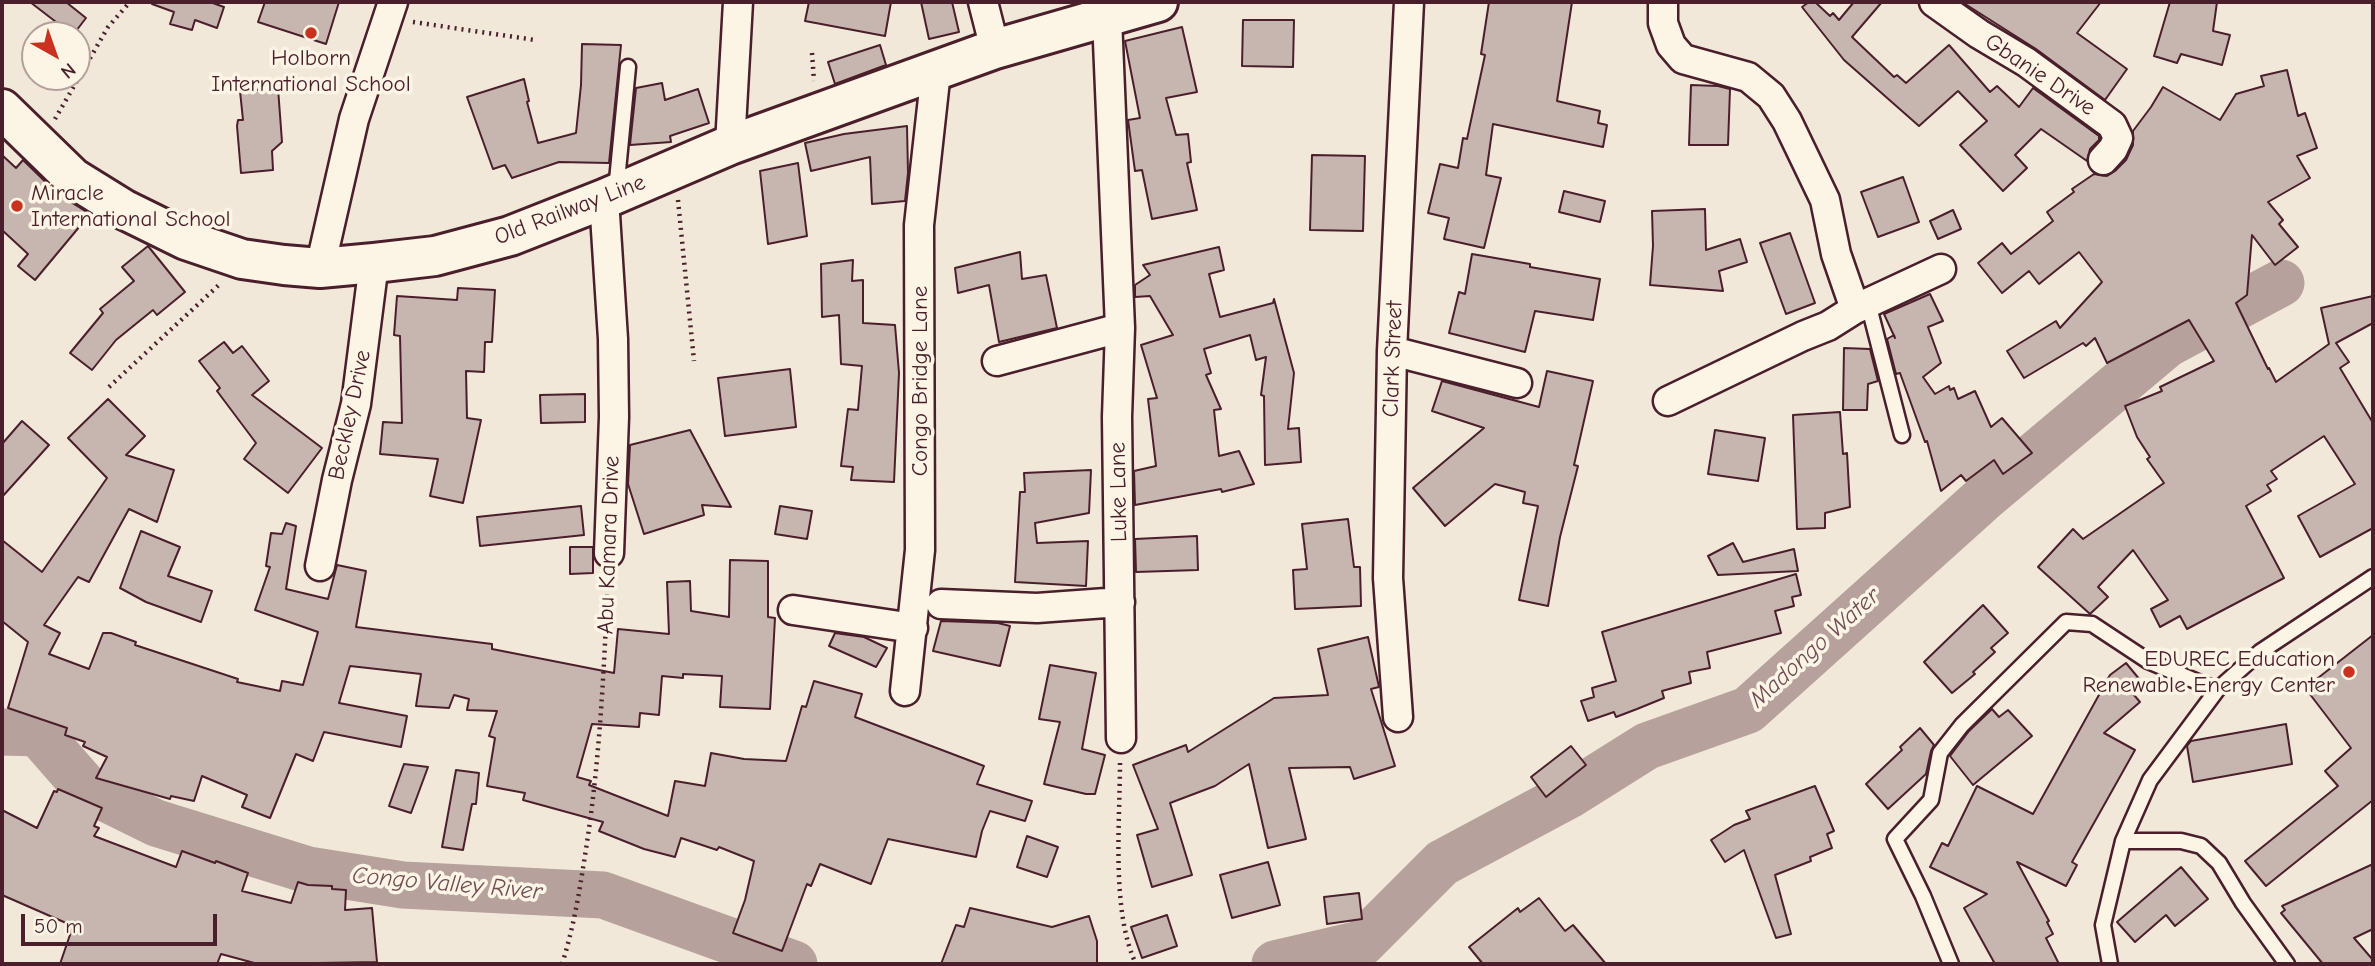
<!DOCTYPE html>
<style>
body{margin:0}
#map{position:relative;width:2375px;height:966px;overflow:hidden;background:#f1e8da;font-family:"Comic Neue",sans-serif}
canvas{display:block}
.frame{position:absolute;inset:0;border:4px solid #4a1f2b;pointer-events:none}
.north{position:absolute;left:21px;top:21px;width:70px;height:70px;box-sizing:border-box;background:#fcf5e5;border:2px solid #b59f9b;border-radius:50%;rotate:140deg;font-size:19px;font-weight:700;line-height:28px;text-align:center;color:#4a1f2b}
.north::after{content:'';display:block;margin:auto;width:24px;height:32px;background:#c8321e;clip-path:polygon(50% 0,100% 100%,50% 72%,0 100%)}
.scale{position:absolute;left:21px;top:914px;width:196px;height:32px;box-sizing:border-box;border:4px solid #4a1f2b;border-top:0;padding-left:9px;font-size:21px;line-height:24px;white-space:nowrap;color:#4a1f2b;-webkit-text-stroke:5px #fcf5e5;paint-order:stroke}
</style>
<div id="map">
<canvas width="2375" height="966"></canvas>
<div class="frame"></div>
<div class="north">N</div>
<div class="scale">50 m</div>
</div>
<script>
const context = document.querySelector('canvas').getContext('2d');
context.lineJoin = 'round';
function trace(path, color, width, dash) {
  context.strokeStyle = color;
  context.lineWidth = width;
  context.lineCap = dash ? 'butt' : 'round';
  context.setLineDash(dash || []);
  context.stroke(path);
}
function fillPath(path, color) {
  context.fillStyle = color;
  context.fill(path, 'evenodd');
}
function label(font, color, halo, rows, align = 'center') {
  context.font = font + ' "Comic Neue",sans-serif';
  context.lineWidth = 7;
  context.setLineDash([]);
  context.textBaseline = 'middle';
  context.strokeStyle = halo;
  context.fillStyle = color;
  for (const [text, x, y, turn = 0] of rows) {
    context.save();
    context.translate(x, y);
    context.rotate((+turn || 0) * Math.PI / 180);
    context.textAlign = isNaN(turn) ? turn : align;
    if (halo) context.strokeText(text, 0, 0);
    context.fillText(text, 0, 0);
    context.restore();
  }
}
const river = new Path2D(`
 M2,732L38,733L87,789L156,823L308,870L403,885L603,895L794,964
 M1275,964L1361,944L1442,863L1569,795L1647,746L1748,710L1985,497L2167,344L2281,283`);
const building = new Path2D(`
 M30,2H66L86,18L73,35Z
 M153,2H210L224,7L217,28L195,20L192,30L170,24L174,12L152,4Z
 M265,2H339L326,44L258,22Z
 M809,2H891L885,36L805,21Z
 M921,2H952L959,32L929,39Z
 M1489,2H1572L1557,101L1600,111L1598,123L1607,125L1603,147L1493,124L1486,175L1501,178L1484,248L1444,239L1449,218L1428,213L1440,164L1458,168L1463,138L1467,139L1485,55L1481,54Z
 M1809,2H1815L1830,16L1833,13L1839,20L1854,2H1882L1852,37L1894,77L1897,75L1906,83L1949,45L1990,92L1997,86L2019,107L2033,88L2099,136V140L2090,149L2087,161L2041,129L2015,155L2027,168L2003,191L1960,145L1987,121L1958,91L1919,126L1844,60L1802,7Z
 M1962,2H2101L2077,33L2127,69L2105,100L2036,49Z
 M2170,2H2217L2213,31L2230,35L2222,65L2181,54L2177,63L2154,56Z
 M1243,20H1294L1293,67L1242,66Z
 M1182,27L1197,92L1166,98L1176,135L1188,134L1191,162L1187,163L1197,210L1152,219L1142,170L1135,171L1128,120L1140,118L1125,41Z
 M582,44L621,45L609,163L559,162L512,178L505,165L493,169L467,97L524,79L529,101L527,102L538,143L576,133L581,85Z
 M880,45L886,65L835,84L828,62Z
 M2287,70L2298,116L2305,113L2317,148L2297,156L2310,178L2268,202L2283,220L2279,224L2298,247L2275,265L2252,235L2247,295L2236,303L2268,369L2269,368L2276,382L2329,344L2321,308L2373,296V323L2336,343L2349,362L2340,368L2373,423V528L2320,557L2298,516L2355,484L2324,436L2271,471L2277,479L2267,485L2271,491L2246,506L2284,578L2187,629L2180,616L2160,627L2151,609L2168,600L2133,550L2098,587L2108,597L2090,614L2038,567L2073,529L2083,539L2164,483L2147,459L2150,457L2137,437L2125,406L2162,391L2160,387L2214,361L2189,320L2107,363L2095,338L2086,346L2083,343L2024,378L2007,351L2056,321L2060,328L2102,282L2079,252L2039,284L2029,271L2002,293L1978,263L2002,243L2011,254L2053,221L2047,212L2074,192L2072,189L2094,174L2107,176L2115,171L2126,160L2133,145V131L2151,107L2163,87L2220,120L2236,94L2264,86L2261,76Z
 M662,83L665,100L698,89L709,123L670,136L671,142L630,145L636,88Z
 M1691,85L1718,86L1730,89L1728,145H1689Z
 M278,88L282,142L272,151L273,170L241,173L237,126L238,120H243L240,91Z
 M907,126L908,173L905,201L872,204L870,157L811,171L805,143L844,134Z
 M2,155L16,168L23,160L58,194L90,214L35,280L18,266L28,254L2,230Z
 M1312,155L1365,156L1363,231L1310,230Z
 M798,163L807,236L768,244L760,171Z
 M1903,177L1919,222L1878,237L1861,192Z
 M1564,191L1605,201L1600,222L1559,212Z
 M1705,209L1706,250L1740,239L1747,262L1719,271L1723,291L1650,285L1653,246L1652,211Z
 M1953,210L1961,229L1938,239L1930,221Z
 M1790,233L1815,303L1786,314L1760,243Z
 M148,246L185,292L157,315L153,310L116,340L92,370L70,353L103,313L100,309L134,281L122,267Z
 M1219,247L1224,270L1209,274L1220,317L1273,303L1274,299L1294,373L1288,429L1299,428L1301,462L1265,465L1264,396L1261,395L1266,357L1256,360L1250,335L1204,349L1211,373L1206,375L1221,409L1214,410L1219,456L1239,451L1254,484L1222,492L1221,489L1135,505L1134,471L1156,466L1148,399L1157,398L1141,345L1173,335L1150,296L1135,297V285L1150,275L1143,265Z
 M1020,252L1022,279L1046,275L1057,328L999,342L989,285L958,293L955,268Z
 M1472,254L1530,264V267L1600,279L1593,320L1535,311L1525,352L1449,333L1459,292L1465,294Z
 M853,260L852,281L863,280V323L895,325L899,373L894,482L851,480L853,467L841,466L848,409L858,410L862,366L841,364L839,315L822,317L821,264Z
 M458,288L495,290L492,342H485L484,372L466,371L467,418L481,420L463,503L430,496L438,459L380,454L383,422L402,423L400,336L394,335L397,296L457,300Z
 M1930,294L1943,321L1928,327L1941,363L1923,377L1935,394L1949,386L1950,390L1954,388L1958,399L1975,391L1991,427L2002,418L2032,453L2003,474L1994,460L1966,481L1961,475L1941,491L1927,441L1925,442L1900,373L1896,374L1887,339L1894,335L1895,338L1884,314Z
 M224,342L233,353L242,346L269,381L252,395L322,448L288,493L244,459L256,443L217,391L220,388L199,361Z
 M1844,348L1870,349L1878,381L1868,384L1867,410H1843Z
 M790,369L796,427L725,436L718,378Z
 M1547,371L1593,381L1574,465L1578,466L1560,537L1548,606L1519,600L1538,506L1523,503L1525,492L1495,484L1445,526L1413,488L1484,428L1432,411L1442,381L1539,407Z
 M585,394V422L541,423L540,395Z
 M108,399L145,436L126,455L174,470L157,522L129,509L89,582L78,577L44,625L60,633L49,654L89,669L103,633H111L136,642L135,645L238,679L237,682L280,691L282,681L303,685L318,632L255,610L270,567L266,566L271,533L282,534L286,523L296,526L286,589L328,599L337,565L366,571L356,627L492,644V649L614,673L618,629L669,634L667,582L690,581L691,611L729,617L730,560L768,561V617L775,618L770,709L720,707L722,676L683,674V678L662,676L659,715L640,713L639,727L592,724L577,777L591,781L589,785L668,816L675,781L705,786L711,753L744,759L786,761L802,706L806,707L814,681L862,694L855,717L984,766L977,784L1032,801L1025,821L990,811L982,831L976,857L888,839L871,884L820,864L811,886L807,884L782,951L733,933L745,900L754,861L719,847L717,850L681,838L675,857L644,849L599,831L603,822L523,800L525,793L487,786L495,738L489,736L497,711L467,710L469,699L454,695L449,708L416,706L421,674L350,666L339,703L407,716L401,747L324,732L313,761L296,754L270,818L242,807L247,795L202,776L194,801L171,796L170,799L96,778L107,757L83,746L85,742L65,735L67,728L8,708L28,642L2,621V540L42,572L107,478L68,438Z
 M1840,412L1843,454L1847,453L1850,507L1825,513V528L1797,529L1793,415Z
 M22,421L49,445L2,497V444Z
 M690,430L731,507L702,505L704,515L644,534L628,484L630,445Z
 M1715,430L1765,438L1758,481L1708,474Z
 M1091,470L1089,513L1035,523L1037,543L1088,541L1086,586L1015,582L1020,492H1025L1024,473Z
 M581,506L584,535L480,546L477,517Z
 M780,506L812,511L807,539L775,534Z
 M1348,519L1354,567H1360L1361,606L1295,609L1293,570L1307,569L1302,524Z
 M141,531L180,547L168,576L212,591L201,622L146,602L120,588Z
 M1197,536L1198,570L1136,572L1135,539Z
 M1733,543L1743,562L1794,549L1798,571L1718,575L1708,556Z
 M570,547H593V573L570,574Z
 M1796,574L1801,595L1792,597L1794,606L1775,611L1781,633L1707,652L1710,668L1689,672L1691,683L1662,691L1664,698L1637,709L1616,717L1614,712L1588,721L1581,701L1594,697L1592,688L1616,681L1602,632Z
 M1983,605L2008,633L1991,648L1995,652L1973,672L1975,674L1952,693L1924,662Z
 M941,621L998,623L1010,626L1000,666L933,651Z
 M835,633L864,637L887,648L876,667L829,646Z
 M2373,635V800L2266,886L2245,861L2338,786L2325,771L2351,748L2309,693V685Z
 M1368,637L1379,687L1371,689L1395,766L1354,779L1350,767L1289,768L1306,839L1268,848L1249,764L1215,786L1170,803L1192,875L1152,887L1137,835L1158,829L1133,765L1186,745L1188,752L1274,698L1328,695L1318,649Z
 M2126,663L2145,686L2134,695L2140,702L2104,733L2135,750L2072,862L2077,865L2066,886L2017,862L2049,921L2047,922L2053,934L2046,938L2059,964H1995L1964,908L1987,894L1930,867L1942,843L1948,846L1977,786L2033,814L2110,675Z
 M1050,665L1096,673L1082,749L1105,755L1095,794H1086L1044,784L1060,722L1039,719Z
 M1992,709L1999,717L2008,710L2032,736L1973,785L1950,756L1969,731Z
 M2286,724L2292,764L2193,782L2187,746L2191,741Z
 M1920,728L1934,745L1931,751L1926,774L1888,809L1866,784L1902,750L1900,747Z
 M1571,746L1586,765L1546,797L1531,777Z
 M404,764L428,767L411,813L389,806Z
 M456,770L479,773L476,804H472L463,850L442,847Z
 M1815,786L1834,831L1827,834L1832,848L1810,857L1811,861L1775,875L1791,934L1776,938L1744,850L1725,862L1711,840L1734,825L1750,819L1746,811Z
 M58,789L102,808L94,826L99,828L94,836L176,867L182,851L215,863L216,861L248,873L242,891L291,903L298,882L308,885L332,886V889L346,890L345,910L372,908L377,962L258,964L221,954L217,964H60L73,926L2,895V810L37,828L54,791L57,792Z
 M1027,836L1058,847L1047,877L1017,867Z
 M1268,862L1280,905L1232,918L1220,875Z
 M2373,864V929L2354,938L2373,960V964H2323L2281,913L2285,910L2282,906Z
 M2181,867L2208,899L2175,926L2166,915L2135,942L2117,922Z
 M1359,893L1362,919L1327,924L1324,897Z
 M1539,898L1565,931L1573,925L1606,964H1483L1469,947L1518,908L1520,912Z
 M970,908L1052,927L1089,916L1097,941V964H941L956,925L964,927Z
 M1167,915L1177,946L1142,958L1131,927Z`);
const path = new Path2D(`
 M413,22L535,40
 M812,53L814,81
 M55,119L108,27L130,2
 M678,200L694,361
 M109,387L221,283
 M1120,763C1120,821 1111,912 1136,964
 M562,964C574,927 580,888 586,849C600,759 604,669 608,578`);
const lane = new Path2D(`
 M616,191L628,67
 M1868,303L1902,435
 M2123,841H2181L2201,846L2219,863L2243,903L2287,964
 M1951,964L1923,896L1895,839L1931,800L1940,753L1962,725L2066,622L2092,624L2148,661L2217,690
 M2110,964L2103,925L2123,841L2150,780L2217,690L2260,652L2373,577`);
const street = new Path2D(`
 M983,2L995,49
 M1663,2V23L1671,45L1683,59L1748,77L1771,96L1787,121L1825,200L1836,254L1855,309L1828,326L1803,336L1668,401
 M1934,2L1979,34L2026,62L2112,125L2118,138L2113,149L2103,160
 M1107,18L1120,328L1117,417L1121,738
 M730,145L738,2
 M604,199L613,339L614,417L609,553
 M320,268L354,119L393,2
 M1855,309L1941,269
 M1392,351L1517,383
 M997,361L1120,328
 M320,566L337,480L356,404L374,263
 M941,604L1037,608L1120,602
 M793,610L913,628
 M905,691L920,550L919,225L936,71
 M1398,717L1388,578L1392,351L1409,2`);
const secondary = new Path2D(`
 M2,109L73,178L123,209L186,240L242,259L284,265L320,268L374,263L435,256L510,236L604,199L730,145L995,49L1158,2`);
const markers = [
 [311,33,7,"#c8321e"],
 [17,206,7,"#c8321e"],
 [2349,672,7,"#c8321e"]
];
const poiNames = [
 ["Holborn",311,58],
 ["International School",311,84],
 ["Miracle",31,193,"left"],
 ["International School",31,219,"left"],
 ["EDUREC Education",2335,659,"right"],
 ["Renewable Energy Center",2335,685,"right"]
];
const streetNames = [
 ["Gbanie Drive",2040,75,34],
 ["Old Railway Line",570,210,-21],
 ["Clark Street",1393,359,-88],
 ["Congo Bridge Lane",920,381,-90],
 ["Beckley Drive",350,415,-78],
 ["Luke Lane",1119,492,-91],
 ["Abu Kamara Drive",609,545,-88]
];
const waterNames = [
 ["Madongo Water",1815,648,-42],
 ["Congo Valley River",447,884,5]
];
trace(river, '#b6a19c', 47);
fillPath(building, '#c7b6af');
trace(building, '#4a1f2b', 2);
trace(lane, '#4a1f2b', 19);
trace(street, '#4a1f2b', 33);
trace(secondary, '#4a1f2b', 44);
trace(path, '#4a1f2b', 4.5, [2, 5]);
trace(lane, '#fcf5e5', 14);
trace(street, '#fcf5e5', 28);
trace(secondary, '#fcf5e5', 38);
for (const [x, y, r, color] of markers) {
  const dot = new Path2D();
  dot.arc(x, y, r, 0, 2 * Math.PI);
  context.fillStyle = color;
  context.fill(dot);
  trace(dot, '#fcf5e5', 2.5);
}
label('23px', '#4a1f2b', '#fcf5e5', poiNames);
label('23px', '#4a1f2b', '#fcf5e5', streetNames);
label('italic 24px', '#704c53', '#fcf5e5', waterNames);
</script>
